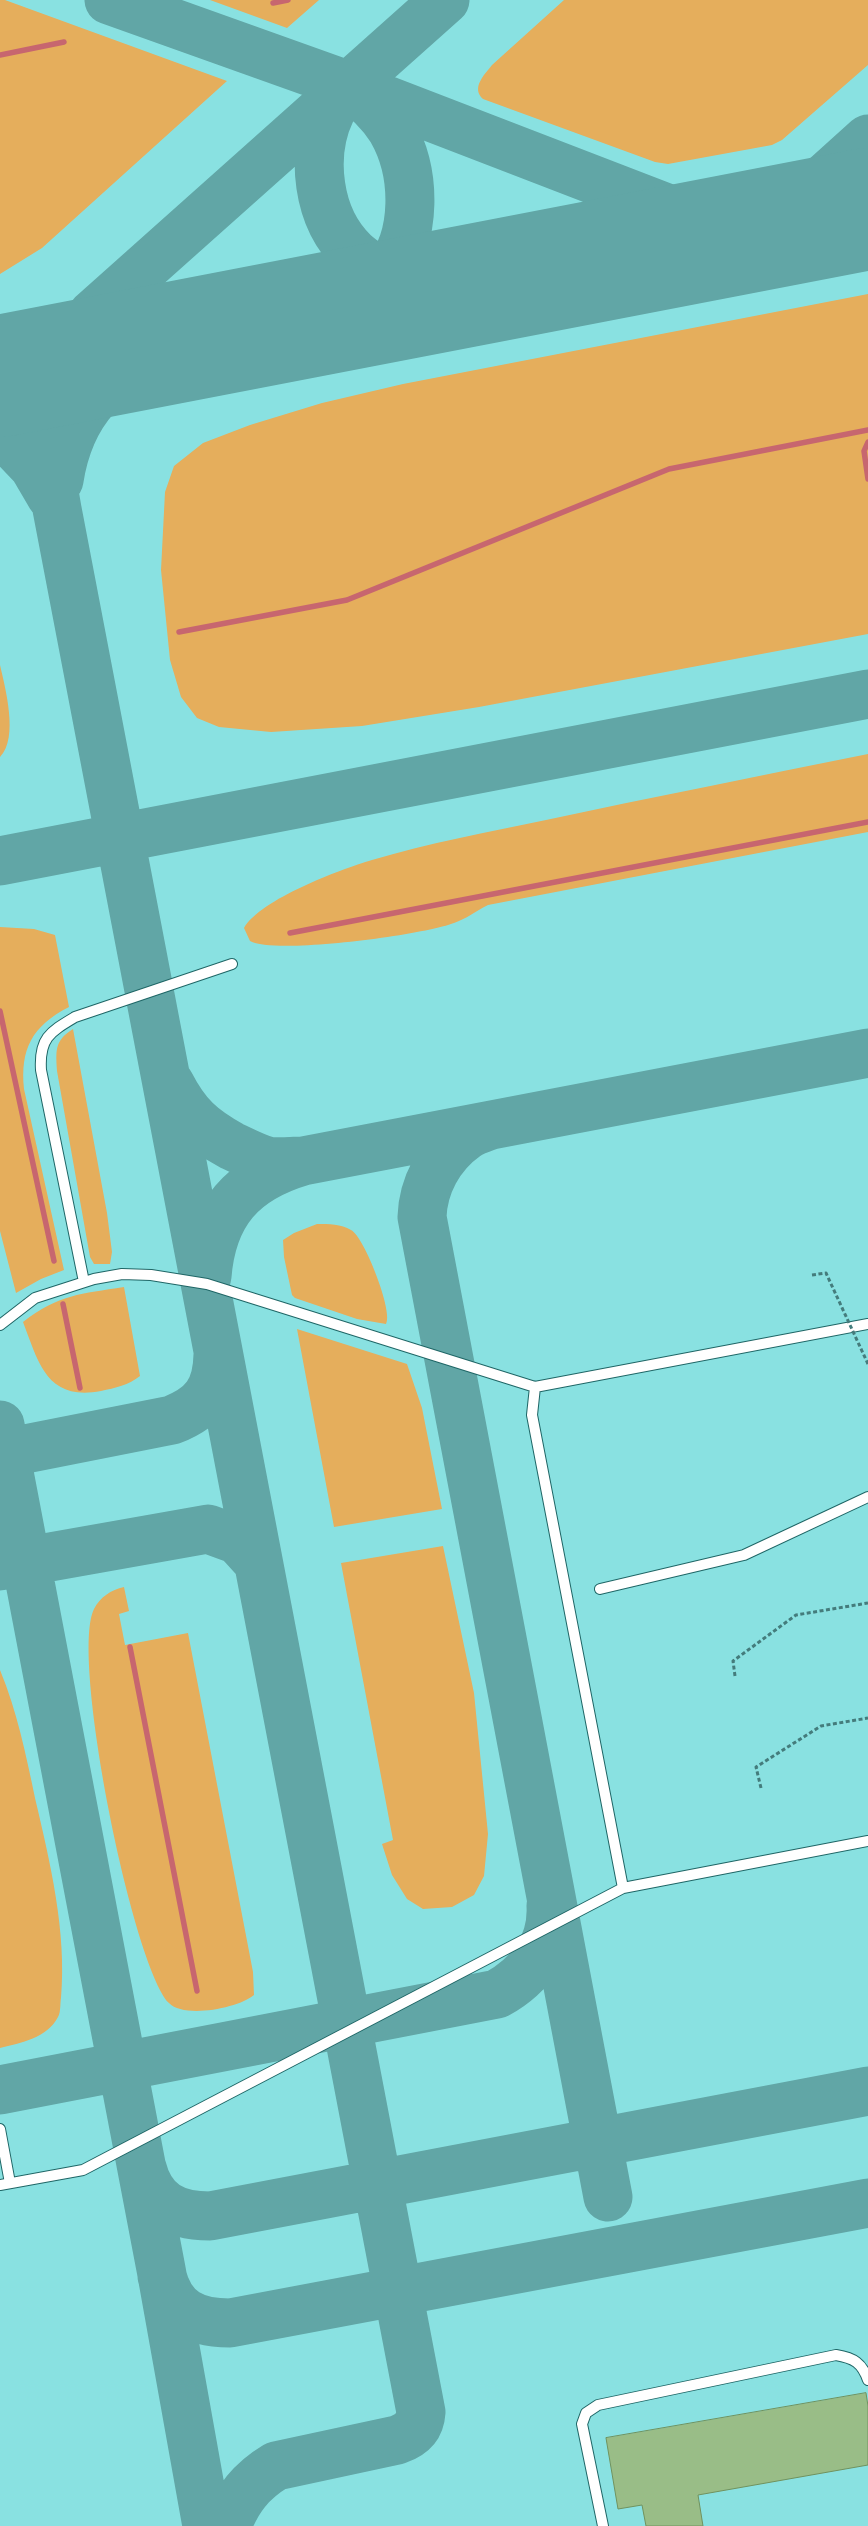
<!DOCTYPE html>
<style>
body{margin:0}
canvas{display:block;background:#89e1e1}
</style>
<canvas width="868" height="2526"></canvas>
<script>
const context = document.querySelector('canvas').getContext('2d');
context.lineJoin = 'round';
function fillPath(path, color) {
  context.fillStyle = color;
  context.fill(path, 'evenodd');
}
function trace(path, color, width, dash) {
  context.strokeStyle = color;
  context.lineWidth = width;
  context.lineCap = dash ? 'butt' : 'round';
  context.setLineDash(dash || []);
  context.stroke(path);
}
const green = new Path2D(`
 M0,0H5L227,81L42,248L0,274Z
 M210,0H319L287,28Z
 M564,0H868V65L782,140L772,145L668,164L655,162L483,99C471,88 484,75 492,65Z
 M868,294V634L479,707L362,726L271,732L219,727L197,718L181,697L170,660L161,570L165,492L174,466L203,443L250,425L322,403L403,384Z
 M0,665C5,687 19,738 0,757Z
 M868,754V832L488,905C476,911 466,919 454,923C423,935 276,955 250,941L244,928C261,899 339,870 372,860C429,843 488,832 546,820C653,797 760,776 868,754Z
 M0,927L34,929L55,935L69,1007C32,1026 20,1049 24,1089L64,1270L41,1279L16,1293L0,1231Z
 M73,1029L107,1213L112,1252L110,1264H94L90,1257L57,1071C56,1051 54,1041 73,1029Z
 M317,1224C329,1224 341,1224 351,1230C364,1236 394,1313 386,1324L357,1319L295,1298L292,1295L284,1257L283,1240L294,1233Z
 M124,1287L140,1376C129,1385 115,1388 101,1391C47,1401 39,1364 23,1322C59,1294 81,1294 124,1287Z
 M297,1329L407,1364L422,1408L442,1509L334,1527Z
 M443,1546L474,1693L488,1834L484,1876L474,1895L452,1907L423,1909L407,1899L392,1875L382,1844L393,1840L341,1563Z
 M124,1587L129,1611L119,1614L125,1645L188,1633L253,1972L254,1995C239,2008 184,2019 169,2003C132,1963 70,1656 94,1609C100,1597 111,1590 124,1587Z
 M0,1670C17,1711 26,1755 35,1798C50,1862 67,1932 61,1998C60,2003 61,2012 58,2017C47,2038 21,2043 0,2048Z`);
const stream = new Path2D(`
 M273,3L288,0
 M0,55L64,42
 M868,442L864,451L868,479
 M179,632L347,600L669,469L868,430
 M290,933L868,822
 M0,1011L54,1261
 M63,1304L80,1388
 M130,1647L197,1991`);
const taxiway = new Path2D(`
 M109,0L350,86L698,220L729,228L758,230L817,185L868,139
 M336,311C353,301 372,290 385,275C418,237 416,172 392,130C381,112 366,99 350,86C344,94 336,102 331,111C310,155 317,218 354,253C365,263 379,271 392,279L441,291
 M8,375L61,342L78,327
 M0,431L34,467L51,496
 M59,480C70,407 109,377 169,343
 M0,861L868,694
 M170,1084C186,1115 201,1129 232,1146C243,1151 255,1158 268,1161C279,1163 291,1161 303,1161C242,1179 212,1213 207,1276
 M491,1125C483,1128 473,1131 466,1136C439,1155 423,1186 422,1217L608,2197
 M303,1161L868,1053
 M0,1425L161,2269L207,2526
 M0,1454L172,1420C205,1407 217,1390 218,1355
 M0,1566L208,1529L238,1540L258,1562
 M0,2090L497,1994C530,1976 553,1945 551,1906
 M142,2168C151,2204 175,2216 210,2216L868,2091
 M162,2276C171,2312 195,2323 230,2323L868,2203
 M227,2526C237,2499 251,2481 276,2466L397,2440C411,2435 420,2427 421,2412L57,509C42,425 36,384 93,314L445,0`);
const runway = new Path2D(`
 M0,376L868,209`);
const building = new Path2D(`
 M866,2393L868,2406V2465L698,2495L703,2526H646L642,2505L618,2509L606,2438Z`);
const path = new Path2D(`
 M735,1676L733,1661L796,1615L868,1603
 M761,1788L756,1767L821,1726L868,1718`);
const lane = new Path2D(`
 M84,1282L41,1070C39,1038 50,1032 75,1017L232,964
 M0,1325L35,1298L94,1279L122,1274L151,1275L207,1284L535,1387L868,1324
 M535,1387L532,1415L623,1888
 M600,1589L744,1555L868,1497
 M0,2129L10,2183
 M0,2185L83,2170L623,1888L868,1841
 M603,2526L582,2424L586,2413L598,2405L836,2355C854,2358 862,2363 868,2380`);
const pathBridge = new Path2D(`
 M812,1275L826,1273L868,1364`);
fillPath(green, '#e5ae5c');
trace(stream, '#c7666f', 5.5);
trace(taxiway, '#61a6a6', 49);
trace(runway, '#61a6a6', 122);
fillPath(building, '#99bd87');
trace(building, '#70925e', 1);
trace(lane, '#1f6666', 12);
trace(path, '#447c7c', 3, [4, 2.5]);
trace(lane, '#fff', 10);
trace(pathBridge, '#447c7c', 3, [4, 2.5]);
</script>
